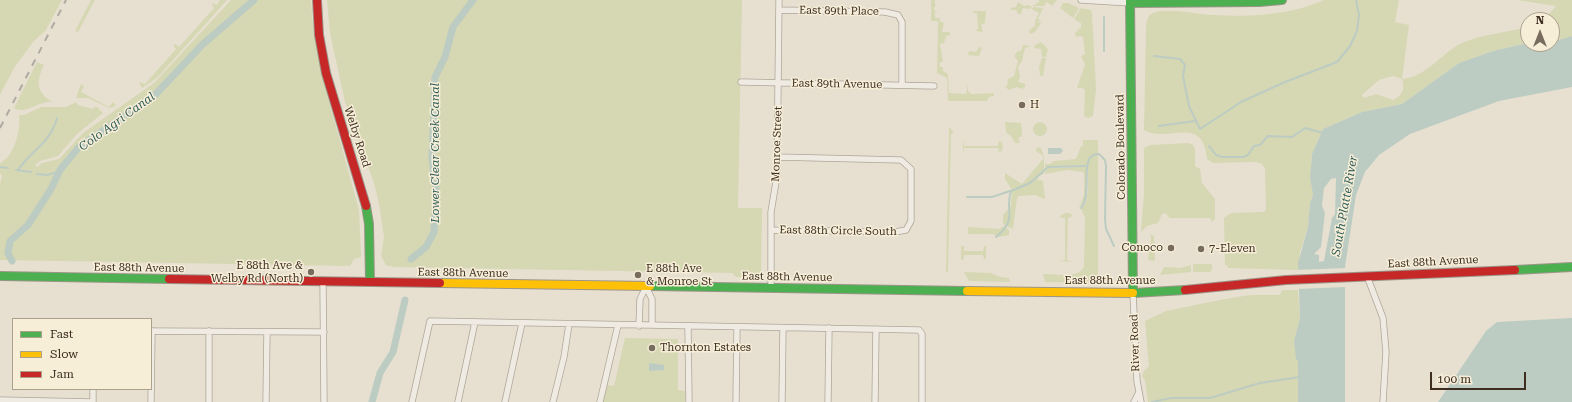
<!DOCTYPE html>
<style>
body{margin:0}
#map{position:relative;width:1572px;height:402px;overflow:hidden;background:#e7e0d1;font-family:"Roboto Serif",serif}
canvas{display:block}
.legend{position:absolute;left:12px;top:318px;width:140px;height:72px;box-sizing:border-box;background:#f7eed8;border:1px solid #ada18e;margin:0;padding:5px 7px;list-style:none;font-size:12px;color:#3d2e20}
.legend li{display:flex;align-items:center;gap:8px;height:20px}
.legend b{width:20px;border:1px solid #ada18e}
.north{position:absolute;left:1520px;top:12px;width:40px;height:40px;box-sizing:border-box;background:#f7eed8;border:1px solid #ada18e;border-radius:50%;rotate:0deg;font-size:11px;font-weight:700;line-height:16px;text-align:center;color:#3d2e20}
.north::after{content:'';display:block;margin:auto;width:14px;height:18px;background:#786c5e;clip-path:polygon(50% 0,100% 100%,50% 72%,0 100%)}
.scale{position:absolute;left:1430px;top:372px;width:96px;height:18px;box-sizing:border-box;border:2px solid #3d2e20;border-top:0;padding-left:5px;font-size:12px;line-height:14px;white-space:nowrap;color:#3d2e20;-webkit-text-stroke:3px #f7eed8;paint-order:stroke}
</style>
<div id="map">
<canvas width="1572" height="402"></canvas>
<ul class="legend">
<li><b style="height:5px;background:#4caf50"></b>Fast</li>
<li><b style="height:5px;background:#ffc107"></b>Slow</li>
<li><b style="height:5px;background:#c62828"></b>Jam</li>
</ul>
<div class="north">N</div>
<div class="scale">100 m</div>
</div>
<script>
const context = document.querySelector('canvas').getContext('2d');
context.lineJoin = 'round';
function fillPath(path, color) {
  context.fillStyle = color;
  context.fill(path, 'evenodd');
}
function trace(path, color, width, dash) {
  context.strokeStyle = color;
  context.lineWidth = width;
  context.lineCap = dash ? 'butt' : 'round';
  context.setLineDash(dash || []);
  context.stroke(path);
}
function label(font, color, halo, rows, align = 'center') {
  context.font = font + ' "Roboto Serif",serif';
  context.lineWidth = 3;
  context.setLineDash([]);
  context.textBaseline = 'middle';
  context.strokeStyle = halo;
  context.fillStyle = color;
  for (const [text, x, y, turn = 0] of rows) {
    context.save();
    context.translate(x, y);
    context.rotate((+turn || 0) * Math.PI / 180);
    context.textAlign = isNaN(turn) ? turn : align;
    if (halo) context.strokeText(text, 0, 0);
    context.fillText(text, 0, 0);
    context.restore();
  }
}
const green = new Path2D(`
 M0,0H62L46,30L33,42L14,68L0,95Z
 M91,0H95L78,32L75,31Z
 M220,0H227L157,78L142,88L139,82L145,84L176,49L173,45L175,44L179,47L214,8L212,5V3L217,5Z
 M231,0H311L313,27L323,79L359,210L361,257L354,259L350,266L0,260V184L2,176L0,173V164C2,161 5,160 7,158C16,148 21,127 19,115H24L41,107H66L76,102L78,105L93,109L96,106L103,113L77,134L58,156L40,161L35,165L37,167L42,163L59,159L83,133L154,83Z
 M327,0H742L738,208H762L761,277H736L732,273L394,267L386,265L381,256L384,237L379,204L374,183L345,102L330,33Z
 M931,0H935V5H937L934,7V10L938,12H935V18H940V21L944,23L942,32H949L951,35L946,36L944,43L940,44L943,62H940V67H943V71L948,74L949,93L966,94L968,84V91L971,94L994,93V96L989,97L987,101H948L947,78L937,73L938,21H931Z
 M1039,0H1057L1052,6L1047,2L1044,6H1032L1039,2Z
 M1324,0H1399L1395,22L1409,25L1402,79C1427,77 1441,53 1462,43C1480,35 1508,32 1528,27V43L1493,51L1459,63L1402,104L1362,112L1323,129L1312,154L1310,178L1313,195L1310,203L1308,227L1300,252L1298,270L1228,268L1227,265H1225L1224,218L1231,213L1264,212L1266,209L1265,169L1262,164L1256,162L1213,163L1207,159C1203,113 1168,144 1144,130L1146,31C1146,26 1146,18 1151,14C1164,6 1200,15 1215,15C1253,17 1290,15 1324,0ZM1393,76L1402,79C1405,89 1403,95 1393,100L1376,94L1364,98L1362,95L1379,80Z
 M1517,0H1572V36L1552,42V20H1544L1556,6Z
 M1018,2L1024,6L1029,5L1032,7L1030,9L1023,8L1021,14H1018L1016,10H1011V8L1016,7Z
 M1063,3H1068L1079,8L1073,18L1060,8Z
 M1034,7L1043,8L1038,19L1042,22L1035,21L1039,13L1031,9Z
 M1081,8L1091,10L1092,14L1096,89L1093,116L1088,118L1084,116L1085,90L1082,88H1077L1085,64L1081,56L1085,54L1083,37L1080,36L1076,37L1075,33L1081,27V23L1074,19Z
 M973,11H986L985,23L981,25L983,32L976,31L978,28L977,13H973Z
 M1035,21L1041,23L1035,32L1030,34L1029,30L1035,26Z
 M1041,42L1048,49L1046,57H1042L1041,49L1034,48V46Z
 M1023,45L1031,46L1025,48L1022,61L1018,67L1020,77L1018,82L1025,84V87L1022,89L1017,87L1009,90L1005,87L1007,86L1008,79L1014,76L1018,61L1014,56L1018,51H1021Z
 M979,47L982,48L979,56L968,55L969,51L976,52Z
 M1042,58H1046L1043,76H1040L1039,67Z
 M37,62L44,65C36,82 36,91 52,102C37,101 26,115 14,108Z
 M81,84L84,86L81,92L109,107L113,102L116,106L109,108L88,98H76Z
 M1005,122L1021,123L1022,136L1018,138L1020,143H1015L1011,136L1006,132Z
 M1033 129a7 7 0 1 1 14 0a7 7 0 1 1-14 0Z
 M949,127L954,133L951,134L948,272H946Z
 M963,140L964,146H998L999,141L1002,142L1003,149L999,153L998,148H964L963,154Z
 M1083,140H1098V283L1045,282L1043,274C1054,273 1079,280 1084,266L1085,218L1081,209C1091,197 1088,180 1087,165L1053,166L1045,168V164H1050L1054,161L1076,159L1081,146H1083Z
 M1188,143L1193,145L1195,149V166L1200,169L1202,183L1215,199V219L1212,222L1210,218H1170L1165,213L1162,214L1158,223L1147,226L1141,232L1144,194V148L1150,145Z
 M1038,147L1041,148L1044,157V174L1039,176L1038,180L1043,181L1045,199L1035,195L1019,196L1017,198L1013,229L1003,224V215L1011,206L1012,190L1005,179V173L1022,184L1043,159V156L1035,150Z
 M1086,167V196L1080,207H1079L1084,195V175L1083,172L1067,170L1045,174L1046,169L1048,168Z
 M1065,213H1070L1073,216L1068,218L1067,260L1072,262L1059,261L1065,260V218H1061L1060,216Z
 M1003,226L1009,230V235L998,237L993,234H968V227C979,228 989,228 1000,229Z
 M1150,234L1154,236L1155,261L1148,260L1151,238Z
 M961,246H964V251H983L984,246H986V259H984L983,255H964V259L961,260Z
 M1193,264H1212V270L1210,272H1193Z
 M1191,265V272L1160,275L1164,267L1180,268Z
 M964,272L991,273L1000,277L1009,278L1010,282L969,281Z
 M1282,290H1298L1300,318L1294,341L1298,361V402H1148L1145,380L1142,376L1144,371L1149,366L1145,321L1166,311L1225,299L1250,295H1280Z
 M625,338L678,339V390L685,391V402H603L607,385L614,386Z`);
const water = new Path2D(`
 M1572,36V87L1499,101L1410,134L1379,155L1365,172L1356,195L1345,267V402H1298V361L1296,359L1294,341L1300,318L1298,263L1308,227L1310,203L1313,195L1310,178L1312,154L1323,129L1362,112L1402,104L1459,63L1493,51L1528,43L1552,44V42ZM1336,178L1335,214L1332,218L1324,261L1319,262V255L1314,254L1321,247L1325,213L1322,206L1324,188L1331,179Z
 M1048,148H1061L1063,151L1060,154H1048Z
 M1572,318V402H1438L1486,331L1497,322Z
 M649,363L664,365V370L649,371Z`);
const pier = new Path2D(`
 M1347,268L1346,287L1296,289V270Z`);
const stream = new Path2D(`
 M1104,17V51
 M1154,56L1180,59L1185,65L1183,76L1189,106L1200,129L1241,102L1285,82L1337,62L1350,46L1357,31L1359,15L1356,0
 M1159,126L1195,121
 M1209,146L1216,155L1222,157H1243L1248,155L1254,146L1260,145L1268,136L1292,137L1305,128L1323,133
 M0,167L8,168
 M16,170L31,172
 M18,170C31,150 50,144 57,118
 M37,174L47,175L58,172
 M967,197H992L1010,191
 M1081,208C1094,191 1077,154 1099,154L1105,160L1106,166L1105,219L1106,229L1114,246
 M996,237C1019,218 1004,211 1011,191L1030,183L1048,167L1086,166
 M1152,402L1171,398H1210L1260,383L1300,377`);
const canal = new Path2D(`
 M411,259L426,247L434,232L436,191L432,158L435,77L445,57L453,27L473,0
 M12,261L8,253L10,241L28,225L51,189L60,170L79,147L154,96L203,44L254,0
 M372,402L380,373L393,352L405,300`);
const street = new Path2D(`
 M1081,0L1130,3
 M780,10L885,12L898,15L902,22V85
 M741,82L934,86
 M771,230L895,232L906,230L911,221V169L901,160L777,157
 M1367,276L1383,318L1386,352L1383,402
 M323,282L324,402
 M646,287L652,299V325
 M771,288V212L777,176L779,0
 M1133,293L1137,381L1141,402
 M639,326L640,299L646,287
 M688,327L689,402
 M151,331L324,332
 M0,400L93,402
 M93,402V389
 M151,402L152,331
 M209,402V331
 M266,402L267,332
 M412,402L430,321L919,330L922,334V402
 M458,402L475,322
 M505,402L522,323
 M553,402L564,357L569,324
 M600,402L618,325
 M736,402L737,327
 M782,402L783,328
 M828,402L829,328
 M875,402L876,329
 M1134,402L1138,394`);
const fast = new Path2D(`
 M1130,0L1133,293L1185,290
 M1130,3L1259,2L1282,0
 M366,206L369,224L370,282
 M1515,270L1572,267
 M0,276L169,279
 M650,286L967,291`);
const slow = new Path2D(`
 M440,283L650,286
 M967,291L1133,293`);
const jam = new Path2D(`
 M317,0L319,35L326,73L366,206
 M169,279L440,283
 M1185,290L1286,280L1515,270`);
const rail = new Path2D(`
 M0,128L66,0`);
const markers = [
 [1022,105,4,"#786c5e"],
 [1171,248,4,"#786c5e"],
 [1201,249,4,"#786c5e"],
 [311,272,4,"#786c5e"],
 [638,275,4,"#786c5e"],
 [652,348,4,"#786c5e"]
];
const streetNames = [
 ["East 89th Place",839,11,1],
 ["East 89th Avenue",837,84,1],
 ["Welby Road",357,137,72],
 ["Monroe Street",777,144,-88],
 ["Colorado Boulevard",1121,147,-91],
 ["East 88th Circle South",838,231,1],
 ["East 88th Avenue",1433,262,-3],
 ["East 88th Avenue",139,268,1],
 ["East 88th Avenue",463,273,1],
 ["East 88th Avenue",787,277,1],
 ["East 88th Avenue",1110,281],
 ["River Road",1135,343,-92]
];
const poiNames = [
 ["H",1030,105],
 ["Conoco",1163,248,"right"],
 ["7-Eleven",1209,249],
 ["E 88th Ave &",303,266,"right"],
 ["Welby Rd (North)",303,279,"right"],
 ["E 88th Ave",646,269],
 ["& Monroe St",646,282],
 ["Thornton Estates",660,348]
];
const waterNames = [
 ["Colo Agri Canal",117,122,-36],
 ["Lower Clear Creek Canal",435,153,-90],
 ["South Platte River",1345,206,-80]
];
fillPath(green, '#d6d7b3');
fillPath(water, '#bcccc2');
fillPath(pier, '#e7e0d1');
trace(stream, '#bcccc2', 2);
trace(canal, '#bcccc2', 7);
trace(street, '#ada599', 7);
trace(fast, '#9c958a', 10);
trace(slow, '#9c958a', 10);
trace(jam, '#9c958a', 10);
trace(street, '#efebe3', 5.5);
trace(fast, '#4caf50', 8);
trace(slow, '#ffc107', 8);
trace(jam, '#c62828', 8);
trace(rail, '#afaaa2', 2, [7, 7]);
for (const [x, y, r, color] of markers) {
  const dot = new Path2D();
  dot.arc(x, y, r, 0, 2 * Math.PI);
  context.fillStyle = color;
  context.fill(dot);
  trace(dot, '#f7eed8', 1.5);
}
label('11px', '#3d2e20', '#f7eed8', streetNames);
label('11px', '#3d2e20', '#f7eed8', poiNames, 'left');
label('italic 12px', '#2f5d5a', '#f7eed8', waterNames);
</script>
